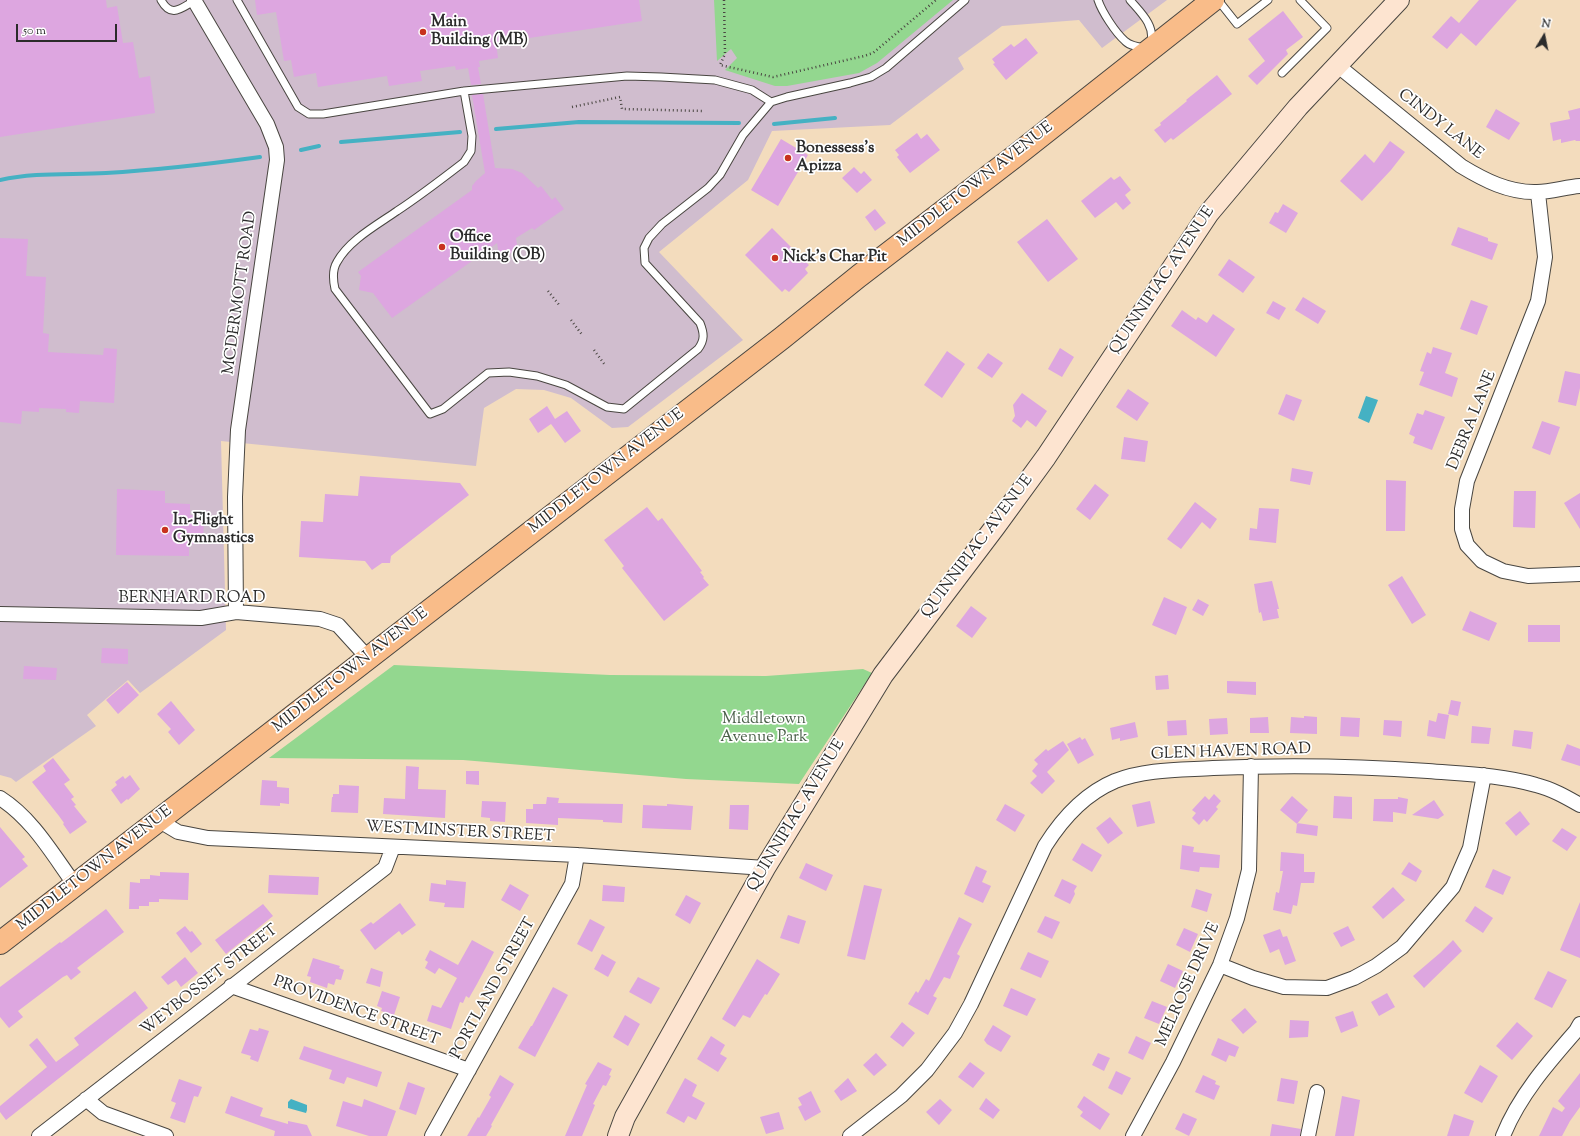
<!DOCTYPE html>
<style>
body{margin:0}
#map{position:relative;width:1580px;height:1136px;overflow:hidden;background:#f3dcbd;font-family:"Sorts Mill Goudy",serif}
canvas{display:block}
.north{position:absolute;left:1524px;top:16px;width:40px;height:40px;-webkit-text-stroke:3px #fff;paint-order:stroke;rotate:10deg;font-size:11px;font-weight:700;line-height:16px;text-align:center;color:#2b2b2b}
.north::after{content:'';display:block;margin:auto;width:14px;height:18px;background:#2b2b2b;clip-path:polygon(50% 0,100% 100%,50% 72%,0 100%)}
.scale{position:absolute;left:16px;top:24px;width:101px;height:18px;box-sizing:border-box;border:2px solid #2b2b2b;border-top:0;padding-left:5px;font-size:12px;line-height:14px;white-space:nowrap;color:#2b2b2b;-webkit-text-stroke:3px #fff;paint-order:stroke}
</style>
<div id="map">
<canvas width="1580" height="1136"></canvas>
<div class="north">N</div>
<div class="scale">50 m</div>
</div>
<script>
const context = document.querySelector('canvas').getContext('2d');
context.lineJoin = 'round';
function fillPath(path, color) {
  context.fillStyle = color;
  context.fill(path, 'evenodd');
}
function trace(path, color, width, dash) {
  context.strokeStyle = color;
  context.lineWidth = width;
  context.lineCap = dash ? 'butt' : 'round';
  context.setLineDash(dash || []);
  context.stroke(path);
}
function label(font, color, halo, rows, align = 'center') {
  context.font = font + ' "Sorts Mill Goudy",serif';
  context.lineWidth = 3.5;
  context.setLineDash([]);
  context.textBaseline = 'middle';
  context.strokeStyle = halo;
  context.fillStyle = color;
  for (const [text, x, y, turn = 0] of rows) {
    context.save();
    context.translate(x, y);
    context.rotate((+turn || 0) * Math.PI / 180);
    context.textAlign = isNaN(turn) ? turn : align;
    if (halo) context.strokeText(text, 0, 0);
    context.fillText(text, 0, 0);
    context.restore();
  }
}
const industrial = new Path2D(`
 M0,0H1167L1102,48L1079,20L1002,26L958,58L964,69L890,125L772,131L748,180L659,252L743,340L628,427L612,428L571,398L544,390L516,389L484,408L476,466L221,441L226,630L140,693L128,680L87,715L96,726L16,782L11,778L0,775Z`);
const green = new Path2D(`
 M714,0H953L877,63L859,73L787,86H775L725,70L737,58L731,49L717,61Z
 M394,665L610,675L766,676L863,669L872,673L799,784L686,779L463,760L269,758Z`);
const water = new Path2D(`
 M1366,396L1378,400L1369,423L1358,418Z
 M291,1099L307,1105V1110L306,1113L288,1108V1102Z`);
const stream = new Path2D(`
 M774,124L835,118
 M496,129L579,122L739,123
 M341,142L460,132
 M301,150L319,146
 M0,180C35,172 71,175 106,173C158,170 209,164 260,157`);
const building = new Path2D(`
 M0,0H106L107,8L117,6L123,43L133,42L139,78L150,76L155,113L0,137Z
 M255,0H639L642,21L496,43L498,58L479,61L480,67H478L481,84L471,85L468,68L456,70L455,66L420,71L422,81L389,86L387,76L318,87L316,73L294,77L291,60L284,61L276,12L257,15Z
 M1479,0H1517L1476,46L1461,33L1447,49L1432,37L1451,16L1459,23Z
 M1283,11L1303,37L1286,50L1288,54L1257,85L1248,76L1265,61L1248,39Z
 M1026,38L1038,53L1006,80L993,64L995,63L992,59L1011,44L1014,47Z
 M1217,75L1232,94L1173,140L1171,138L1165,143L1154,130L1161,125L1160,123L1187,101L1186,100Z
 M483,94L495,168L512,169L522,173L538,188L541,186L552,200L555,197L564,209L534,230L532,228L516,238L518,252L499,255L497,243L392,318L373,293L359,290L361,276L358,272L472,190V186L476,181L485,173L472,95Z
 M1580,108V141H1576L1575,140L1561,143V139L1553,141L1550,123L1570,119L1568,111Z
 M1496,109L1520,123L1509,140L1486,127Z
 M917,133L921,139L927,134L940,150L910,173L897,157L899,155L895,150Z
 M781,139L808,155L778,206L751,190Z
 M1390,141L1405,152L1391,170L1362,201L1340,181L1365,154L1374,163Z
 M854,167L861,174L864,171L872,180L857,193L842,178Z
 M1120,176L1131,190L1125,195L1131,203L1123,210L1116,202L1095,218L1081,201L1111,177L1114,180Z
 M1283,204L1298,213L1286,233L1269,223L1275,212L1278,213Z
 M875,209L886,223L875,231L865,217Z
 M1047,219L1078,259L1048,282L1017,242Z
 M1458,227L1488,238V241L1498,244L1492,260L1451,245Z
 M772,228L809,265L805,269L808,273L789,292L785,289L782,292L745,255Z
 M0,238L28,239L26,276L46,277L43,333L49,334L48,352L103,355L104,348L117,349L114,403L80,401L79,413L66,412V409L39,408V412L22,411L21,424L0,422Z
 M1229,259L1255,277L1243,293L1218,275Z
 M1303,297L1326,311L1318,324L1295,310Z
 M1471,300L1488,306L1477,335L1460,329Z
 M1273,301L1286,308L1279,320L1266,313Z
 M1182,310L1196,320L1198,317L1207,323L1213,314L1235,329L1216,357L1171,326Z
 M1433,347L1452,353L1445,373L1458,378L1452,397L1419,385L1424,372L1420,371L1427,352L1431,354Z
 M1060,348L1074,357L1062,377L1048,369Z
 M947,351L965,364L942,398L924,385Z
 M988,353L1003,363L992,378L977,368Z
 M1565,371L1580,374V388L1576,406L1558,402Z
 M1128,389L1149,403L1137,421L1116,407Z
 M1022,393L1047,411L1036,427L1027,420L1021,428L1012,421L1015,416L1013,405Z
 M1286,394L1302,400L1294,421L1278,414Z
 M547,406L555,419L567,411L581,431L565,443L551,424L538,433L529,419Z
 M1425,410L1445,417L1432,450L1413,443L1415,437L1409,434L1417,413L1423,415Z
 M1542,421L1560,427L1550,455L1532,448Z
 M1124,437L1148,441L1145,462L1121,459Z
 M1292,468L1313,472L1310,485L1290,481Z
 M360,476L460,483L469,495L391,556L390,563H382L372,570L365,561L299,557L301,521L323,522L325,494L358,496Z
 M1386,480L1406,481L1405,531H1386Z
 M1095,484L1109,495L1090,520L1076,509Z
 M117,489L165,491V503L190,504V515L204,516L203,544H189V556L116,555Z
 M1514,491H1536L1535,528L1513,527Z
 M1580,493V529L1564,503Z
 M1195,502L1217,519L1210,529L1202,522L1181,549L1167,539Z
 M647,507L658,521L662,518L702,571L700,572L704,577L703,578L709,585L664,621L622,568L624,566L604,540Z
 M1259,508L1279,509L1276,543L1249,540L1250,528L1257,529Z
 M1402,576L1426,615L1412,624L1388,585Z
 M1272,581L1279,609H1277L1279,618L1263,621L1261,612L1259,613L1254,584Z
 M1164,597L1187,607L1176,635L1152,625Z
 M1198,599L1209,605L1203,616L1192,610Z
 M971,606L987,618L972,638L956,626Z
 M1470,611L1497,623L1489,641L1462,630Z
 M1528,625H1560V642H1528Z
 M102,648L128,649V664L101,663Z
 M24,666L57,668L56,680L23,679Z
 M1168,675L1169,689L1156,690L1155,676Z
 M1227,681L1256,682V695L1227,693Z
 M127,682L139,695L118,714L106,700Z
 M1451,700L1461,702L1458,716L1448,714Z
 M171,701L195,730L179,745L168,732L171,729L157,714Z
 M1438,713L1449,715L1445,739L1427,736L1429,720L1436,722Z
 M1304,716L1317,717V734L1290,733L1291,717L1304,718Z
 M1268,717L1269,733H1250V718Z
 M1341,717L1360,718L1359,737L1340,736Z
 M1227,718L1228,734L1210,735L1209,719Z
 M1186,720L1187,735L1168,736L1167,721Z
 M1384,720L1402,721L1401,737L1383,735Z
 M1135,722L1138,737L1120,741V738L1112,740L1110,728Z
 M1472,726L1491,728L1489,744L1471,743Z
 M1514,730L1533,732L1531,749L1512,746Z
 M1080,737L1082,740L1085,738L1094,755L1078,764L1067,744Z
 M1063,741L1069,750L1047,772L1055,781L1042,794L1030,783L1037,776L1032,771L1038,764L1034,760L1046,749L1048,751Z
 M1567,744L1580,749V766L1561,760Z
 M53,758L70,780L64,784L74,797L71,799L76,805L74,806L87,822L70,834L63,824L64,823L59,816L32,782L46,771L43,766Z
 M406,766L419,767L418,789L446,790L445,818L383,814L384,798L405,799Z
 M466,771H479V785L466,784Z
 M130,775L140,789L128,800L127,799L121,804L111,790L117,785L115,782L123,776L125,779Z
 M262,780L277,781V787L289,788V804L280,803V806L260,805Z
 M339,785L359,786L358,813L331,812L332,797H333V794H339Z
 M1214,794L1221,801L1216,807L1218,809L1207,822L1204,819L1199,825L1192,818L1196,813L1192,810L1205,796L1209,800Z
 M1292,796L1308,810L1297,824L1280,810Z
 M1334,796L1352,797V819L1333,818Z
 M547,797L559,798L558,803L623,804L622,823L603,822V820L558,818V825L526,823V809H533V804H546Z
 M1398,797L1408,799L1406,814L1393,812V822L1373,821L1374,799H1398Z
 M1434,800L1444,815L1438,819L1412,815Z
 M482,801L506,802L505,822L490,821V818L481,817Z
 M1150,801L1155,823L1137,827L1132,805Z
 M667,804L693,806L691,830L642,828L643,805L667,806Z
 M1005,804L1025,815L1015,832L996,820Z
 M730,805H749L748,830L729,829Z
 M1520,811L1530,824L1516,836L1505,823Z
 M1110,817L1123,833L1108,844L1096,828Z
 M1297,823L1318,826L1317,836L1296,833Z
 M0,827L25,857L22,859L28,866L0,888Z
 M1562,828L1577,837L1567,851L1552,841Z
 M1082,843L1102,855L1092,872L1072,860Z
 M1182,845L1194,847L1193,852L1220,855L1219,868L1200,867L1199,872L1180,869Z
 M1281,852L1304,854V872H1315L1314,883H1301L1297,906L1293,905L1291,914L1273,910L1276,892L1279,893L1283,871H1280Z
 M1409,862L1422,871L1416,882L1401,874Z
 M806,863L833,875L826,891L799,878Z
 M976,866L987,871L982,882L991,886L983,903L964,894Z
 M1493,869L1511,877L1503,895L1485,887Z
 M160,872L189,873L188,900L159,899V902H149V906H139V909H129L130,882L140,883V879H150V875L160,876Z
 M269,875L319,877L318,895L268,893Z
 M1062,879L1077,886L1074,891L1075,894L1070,904L1054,896Z
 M446,880L466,882L464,908L444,907L445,903L429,901L431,883L446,885Z
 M510,884L529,895L520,911L501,900Z
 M603,885L625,887L624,902L602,901Z
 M864,885L882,889L865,960L847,956Z
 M1393,887L1405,900L1383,919L1372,907Z
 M1196,889L1212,894L1207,912L1191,907Z
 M686,895L701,903L690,924L675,915Z
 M1580,902V958L1560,950Z
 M400,903L416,925L402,935L399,931L375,950L360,930L371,922L373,924Z
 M263,904L273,916L226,954L215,940Z
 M1475,906L1493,918L1483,933L1465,921Z
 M106,909L124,932L77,968L81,972L71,980L67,975L63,977L18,1011L23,1017L9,1028L0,1017V987L60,942L61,943Z
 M788,915L806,921L799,944L780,938Z
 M1045,916L1060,922L1052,939L1037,932Z
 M959,917L972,924L957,954L960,956L950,979L944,977L933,996L937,998L928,1015L908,1004L916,991L918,993L926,979L929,981Z
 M590,919L605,927L592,952L577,944Z
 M185,926L190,932L192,931L202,944L191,953L176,933Z
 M1348,926L1355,940L1341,947L1333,933Z
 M1184,928L1198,934L1190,952L1176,945Z
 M1280,929L1283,937L1287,936L1296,961L1285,965L1279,949L1270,953L1263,935Z
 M472,940L494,952L477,984L469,998L466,996L463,1003L460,1002L451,1029L427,1021L432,1005L441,1008L457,978L439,968L435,974L425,968L428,962L425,960L430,950L458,965Z
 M1453,940L1462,951L1424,988L1413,976L1440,953Z
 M1028,952L1049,961L1041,978L1020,969Z
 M602,954L616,962L608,977L594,969Z
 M185,957L198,973L181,987L176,980L168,985L161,977Z
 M313,958L340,966L339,968L344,970L341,980L336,979L334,985L328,983L327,988L310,982L311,977L307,976Z
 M757,959L780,974L767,995L765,994L750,1018L743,1015L735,1027L722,1019Z
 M1168,964L1183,971L1175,988L1160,981Z
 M371,968L383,972L380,987L366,983Z
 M1548,971L1567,980L1552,1008L1534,999Z
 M638,977L660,988L651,1004L629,992Z
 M553,987L568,995L535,1057L518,1048L531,1026H532Z
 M1011,988L1036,999L1027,1016L1003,1006Z
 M135,991L148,1008L6,1120L0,1112V1106L47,1067L29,1045L37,1038L56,1062L79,1045L74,1038Z
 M382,991L400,997L394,1015L381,1011L382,1008L377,1006Z
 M1387,993L1395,1007L1379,1016L1371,1002Z
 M1152,1001L1167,1007L1159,1024L1144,1018Z
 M1245,1008L1257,1022L1243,1034L1231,1020Z
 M1353,1011L1358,1026L1341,1033L1335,1017Z
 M625,1015L640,1024L628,1046L613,1037Z
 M1290,1020L1309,1021L1308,1037L1289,1038Z
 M902,1022L915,1033L903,1047L890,1037Z
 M1517,1022L1533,1036L1512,1060L1496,1046Z
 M993,1025L1011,1036L1001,1052L987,1044L984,1040Z
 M259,1028L269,1031L258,1062L250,1059L251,1056L241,1053L250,1029L258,1031Z
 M711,1036L725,1045L720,1054L727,1058L718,1072L697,1059Z
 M1136,1036L1151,1043L1143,1060L1128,1053Z
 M1218,1038L1239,1047L1235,1057L1229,1055L1226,1062L1211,1055Z
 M304,1046L382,1072L377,1087L347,1077L344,1084L329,1079L332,1070L299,1059Z
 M876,1053L887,1065L874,1076L863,1065Z
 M1098,1053L1110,1058L1104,1071L1092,1065Z
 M598,1062L612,1069L609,1075L611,1076L606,1086L603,1085L593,1104L595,1105L582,1136H565L587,1085L585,1084Z
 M970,1062L985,1073L973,1088L958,1077Z
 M1480,1065L1498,1076L1482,1103L1464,1093Z
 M1116,1071L1131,1078L1122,1095L1108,1088Z
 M1580,1073V1107L1570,1121L1562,1136H1539L1553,1107L1562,1112L1565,1108L1558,1101Z
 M500,1075L514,1084L491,1125L492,1126L486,1136H467L478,1117L479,1118L491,1097L489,1095Z
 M1203,1075L1216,1081L1215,1084L1220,1086L1214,1100L1195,1092Z
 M685,1078L697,1085L692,1096L705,1103L696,1120L688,1116L684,1123L666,1113Z
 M848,1078L857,1091L841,1101L834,1091Z
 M1281,1078L1298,1081L1294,1104L1277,1101Z
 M179,1079L202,1087L198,1097L194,1096L185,1123L170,1118L176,1103L171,1101Z
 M408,1082L425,1088L416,1115L399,1109Z
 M811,1091L821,1112L805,1121L798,1107L802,1105L798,1098Z
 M231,1096L263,1108L260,1116L288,1124V1121L307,1125L312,1136H274L275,1131L225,1113Z
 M1084,1096L1110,1114L1100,1130L1080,1116L1083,1112L1077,1107Z
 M1342,1096L1360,1100L1354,1136H1335Z
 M986,1098L1000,1110L993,1119L979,1109Z
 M364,1099L396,1111L387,1136H369L336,1126L343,1101L362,1107Z
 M940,1099L952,1110L939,1125L926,1112Z
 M779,1112L784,1129L766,1134L760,1117Z
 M1183,1113L1197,1119L1189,1136L1175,1129Z
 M1454,1114L1474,1121L1469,1136H1447Z
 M1272,1124L1301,1129L1300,1136H1270Z`);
const path = new Path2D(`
 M724,0L725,54L720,65L773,77L864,56L873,53L936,0
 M572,107L620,97L622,109L703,111
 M548,291L560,306
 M571,320L583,336
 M594,350L605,365`);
const lane = new Path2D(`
 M161,0C171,18 180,9 194,1
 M237,0L298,107L309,114H323L464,91L627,76L661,77L715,80L752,90L771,102
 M1098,0C1102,12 1115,32 1125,41C1130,46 1138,47 1146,48
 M1130,0C1141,13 1155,25 1151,43
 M1218,0L1237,24L1268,0
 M1282,73L1327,28L1300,0
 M464,91L472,136L471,151L464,162C442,179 420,196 397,211C377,225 349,240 337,262C332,270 333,280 335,289L430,414L443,409L488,373L509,372L537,376L566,385L607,407L624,409L698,349C705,340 704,333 700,323L645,263L644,248L649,238L662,224L708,188L720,175L743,135L771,102L787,97L850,83L871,77L886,68L965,0`);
const street = new Path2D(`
 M194,0L267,124L276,147L277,160L238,430L235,497L236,612
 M1337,65L1461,166C1484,180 1509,193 1537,192C1551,192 1566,187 1580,186
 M1538,193L1545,257L1538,301L1467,481L1462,509V529L1467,545L1482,561L1503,571L1528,576L1580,574
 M0,614L201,618L236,612L320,619L338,625L368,658
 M0,798C33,819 53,855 75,885
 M158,820L178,832L208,838L577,855L765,868
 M1220,965L1253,978L1284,987L1327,988L1354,978L1376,966L1402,947L1453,887L1470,848L1484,775
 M231,986L469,1070
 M86,1099L103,1113L166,1136
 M39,1136L385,868L393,847
 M432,1136L572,884L577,855
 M850,1136L901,1096L927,1070L955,1033L971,1004L1045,846C1062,819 1084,794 1115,781C1146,769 1180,770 1213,768C1285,765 1357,766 1428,771C1464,774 1501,775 1536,785C1552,789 1566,797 1580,805
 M1133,1136L1173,1062L1220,965L1237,918L1249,870L1251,766
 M1308,1136L1317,1092
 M1503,1136C1519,1096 1548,1063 1576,1031L1580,1024`);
const secondary = new Path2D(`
 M618,1136L625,1117L765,868L883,675L995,527L1046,457L1209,213L1298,107L1399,0`);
const primary = new Path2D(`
 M0,943L782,338L859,276L1014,157L1213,0`);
const markers = [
 [423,32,4,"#c8321e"],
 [788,158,4,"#c8321e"],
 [442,247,4,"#c8321e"],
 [775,258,4,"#c8321e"],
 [165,530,4,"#c8321e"]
];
const poiNames = [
 ["Main",431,23],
 ["Building (MB)",431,41],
 ["Bonessess's",796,149],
 ["Apizza",796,167],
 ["Office",450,238],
 ["Building (OB)",450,256],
 ["Nick's Char Pit",783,258],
 ["In-Flight",173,521],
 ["Gymnastics",173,539]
];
const streetNames = [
 ["CINDY LANE",1440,125,38],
 ["MIDDLETOWN AVENUE",976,185,-38],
 ["QUINNIPIAC AVENUE",1163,281,-56],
 ["MCDERMOTT ROAD",241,293,-82],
 ["DEBRA LANE",1473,421,-68],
 ["MIDDLETOWN AVENUE",607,472,-38],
 ["QUINNIPIAC AVENUE",978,547,-53],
 ["BERNHARD ROAD",192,599],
 ["MIDDLETOWN AVENUE",351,671,-38],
 ["GLEN HAVEN ROAD",1231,753,-2],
 ["QUINNIPIAC AVENUE",797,816,-59],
 ["WESTMINSTER STREET",460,833,3],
 ["MIDDLETOWN AVENUE",95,869,-38],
 ["WEYBOSSET STREET",210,981,-38],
 ["MELROSE DRIVE",1189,985,-66],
 ["PORTLAND STREET",494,989,-61],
 ["PROVIDENCE STREET",356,1012,20]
];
const parkNames = [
 ["Middletown",764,720],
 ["Avenue Park",764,738]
];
fillPath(industrial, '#d0bdce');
fillPath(green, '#93d78f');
fillPath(water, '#45b1c3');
trace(stream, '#45b1c3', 4);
fillPath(building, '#dda6e0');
trace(lane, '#494641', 9);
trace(street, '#494641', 16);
trace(secondary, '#494641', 22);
trace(primary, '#494641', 24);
trace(path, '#494641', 2.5, [1, 3]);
trace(lane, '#fff', 7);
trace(street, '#fff', 14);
trace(secondary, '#fde4d0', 20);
trace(primary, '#f9bc89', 22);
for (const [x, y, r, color] of markers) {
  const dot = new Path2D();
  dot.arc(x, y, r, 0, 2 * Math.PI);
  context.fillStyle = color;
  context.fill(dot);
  trace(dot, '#fff', 1.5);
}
label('bold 16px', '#2b2b2b', '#fff', poiNames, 'left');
label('16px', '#2b2b2b', '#fff', streetNames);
label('16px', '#4a5f49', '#fff', parkNames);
</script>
